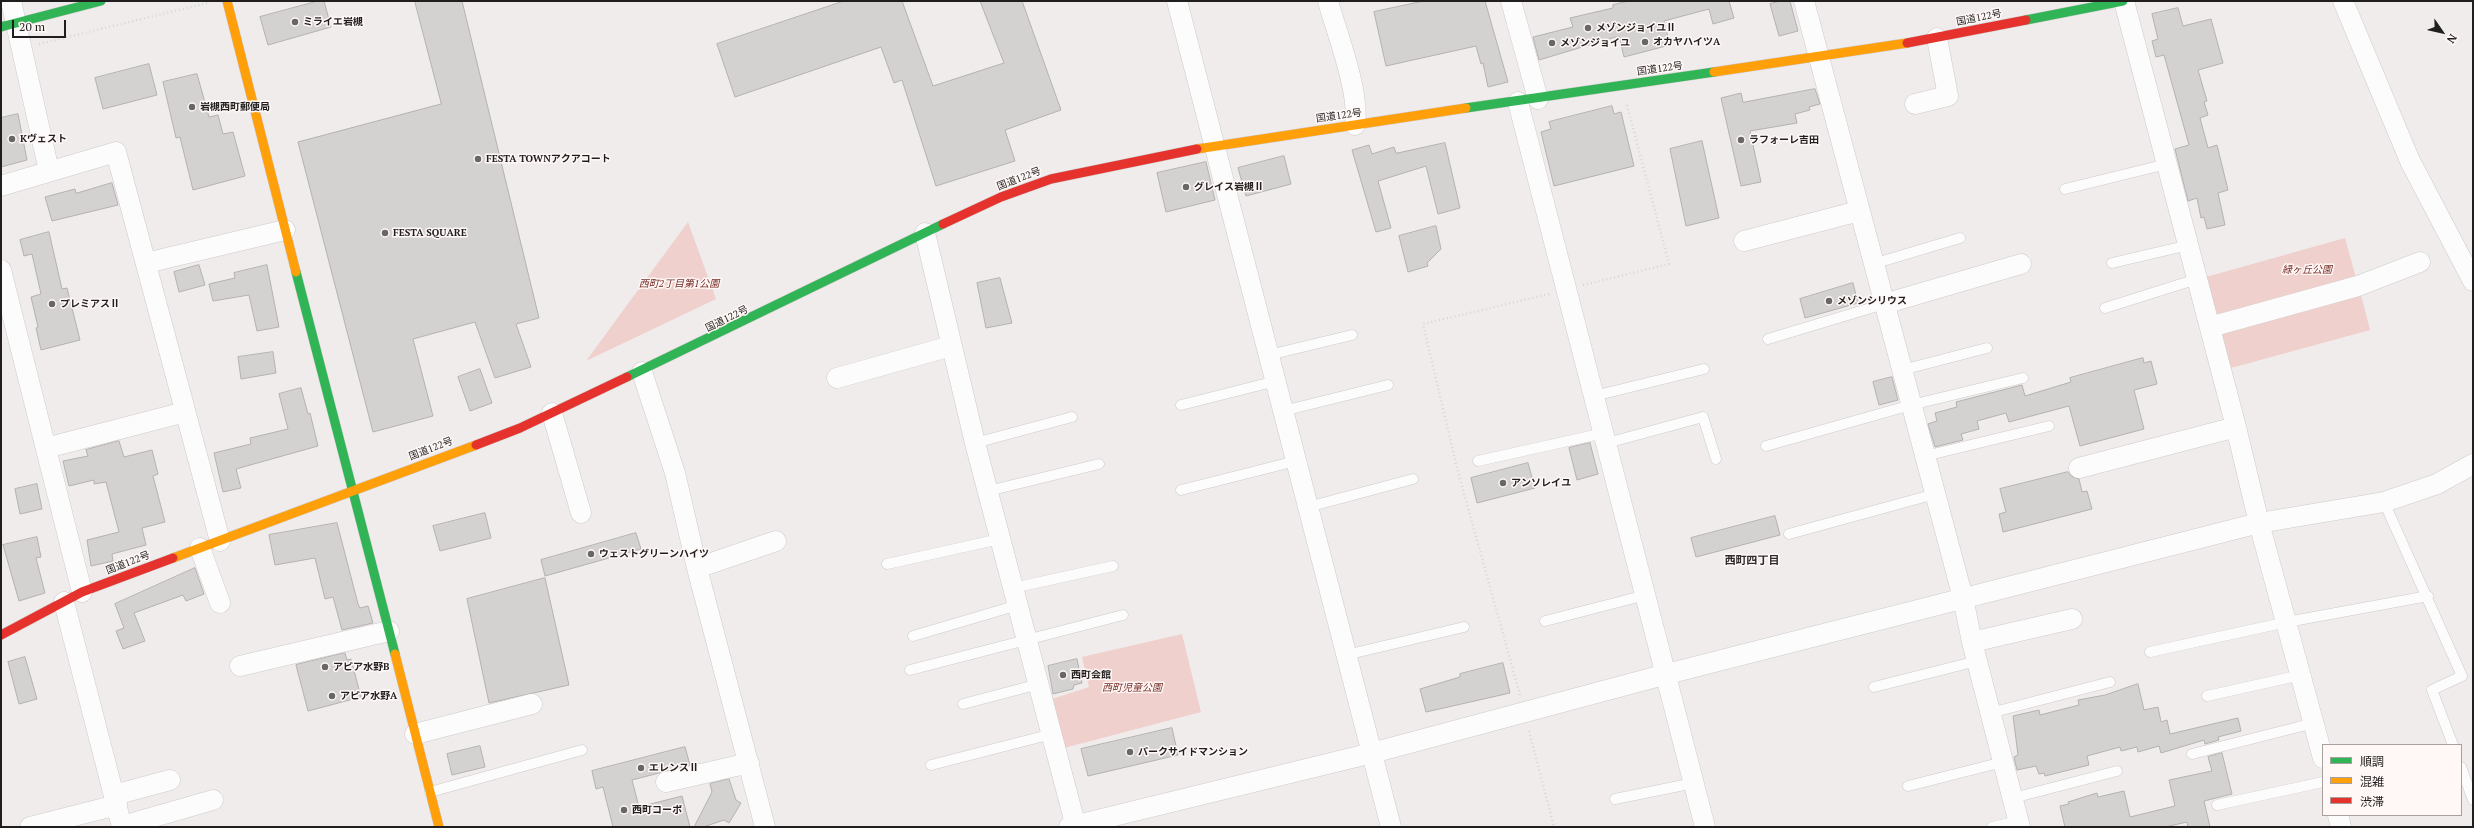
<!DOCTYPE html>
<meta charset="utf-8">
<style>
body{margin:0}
#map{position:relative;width:2474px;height:828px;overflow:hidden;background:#f0ecec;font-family:"PT Serif","Noto Sans JP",serif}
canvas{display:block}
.frame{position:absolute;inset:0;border:2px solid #211e1e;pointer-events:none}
.legend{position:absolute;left:2322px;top:744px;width:140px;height:72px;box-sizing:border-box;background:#fff8f7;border:1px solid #a6a1a0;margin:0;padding:5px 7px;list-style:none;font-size:12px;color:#211e1e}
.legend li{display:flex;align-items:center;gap:8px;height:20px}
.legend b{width:20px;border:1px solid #a6a1a0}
.north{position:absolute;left:2422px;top:12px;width:40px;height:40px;-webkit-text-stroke:3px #fff8f7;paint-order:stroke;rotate:124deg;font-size:11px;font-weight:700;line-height:16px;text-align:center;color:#211e1e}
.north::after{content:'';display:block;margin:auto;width:14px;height:18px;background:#211e1e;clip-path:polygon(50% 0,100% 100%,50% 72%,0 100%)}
.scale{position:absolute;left:12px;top:20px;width:54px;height:18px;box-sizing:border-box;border:2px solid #211e1e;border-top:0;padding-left:5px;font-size:12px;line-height:14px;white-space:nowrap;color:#211e1e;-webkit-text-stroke:3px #fff8f7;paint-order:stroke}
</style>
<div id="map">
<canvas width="2474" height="828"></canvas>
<div class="frame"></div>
<ul class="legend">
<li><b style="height:5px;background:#30b455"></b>順調</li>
<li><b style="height:5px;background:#ff9f0a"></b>混雑</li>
<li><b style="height:5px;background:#e5322d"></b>渋滞</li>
</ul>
<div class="north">N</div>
<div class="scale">20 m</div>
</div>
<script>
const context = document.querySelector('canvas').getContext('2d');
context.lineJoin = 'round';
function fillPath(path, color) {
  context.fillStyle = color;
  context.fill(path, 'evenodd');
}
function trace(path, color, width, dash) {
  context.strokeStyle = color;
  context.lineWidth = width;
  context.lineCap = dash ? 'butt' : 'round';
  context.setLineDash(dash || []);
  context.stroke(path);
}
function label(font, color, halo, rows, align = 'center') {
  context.font = font + ' "PT Serif","Noto Sans JP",serif';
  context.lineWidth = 3;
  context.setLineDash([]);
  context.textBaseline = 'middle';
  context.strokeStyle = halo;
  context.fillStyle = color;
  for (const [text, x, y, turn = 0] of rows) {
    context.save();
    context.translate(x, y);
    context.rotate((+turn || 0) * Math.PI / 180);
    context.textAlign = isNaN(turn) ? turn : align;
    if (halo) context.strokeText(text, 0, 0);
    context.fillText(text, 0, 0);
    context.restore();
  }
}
const green = new Path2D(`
 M688,222L716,299L586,361Z
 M2345,238L2356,278L2217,316L2206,277Z
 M2361,295L2370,330L2231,368L2222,333Z
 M1182,634L1201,712L1064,748L1052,699L1089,687L1082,657Z`);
const building = new Path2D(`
 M318,1H324L331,27L268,45L260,17Z
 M415,1H462L539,318L516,324L531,367L495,378L475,322L413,339L433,416L373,432L298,142L441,104Z
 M844,1H902L933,86L1004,63L980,1H1022L1061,110L1005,130L1015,161L936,186L902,80L894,83L881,47L735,97L717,44Z
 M1424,1H1485L1508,82L1488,87L1483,63L1481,64L1476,46L1386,66L1374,12Z
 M1629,1H1729L1734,18L1713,24L1709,9L1664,21L1670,45L1624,57L1619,36L1539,60L1533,37L1573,27L1570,18L1613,8V5Z
 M1781,1H1790L1798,31L1779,36L1770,4Z
 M2178,8L2183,26L2211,19L2223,63L2198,70L2207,101L2204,102L2208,115L2200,118L2208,148L2217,145L2228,190L2218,193L2225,225L2207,229L2204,217L2201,218L2197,198L2188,201L2175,149L2189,145L2164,55L2156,57L2152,41L2158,39L2152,14Z
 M149,64L157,95L103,109L95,78Z
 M197,74L209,117L218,115L223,134L233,132L245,176L193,190L180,137L176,138L163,82Z
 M1815,89L1820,104L1809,107L1810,110L1795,114L1797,123L1750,131L1761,182L1741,186L1721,98L1741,93L1743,102Z
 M1612,106L1614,114L1621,112L1634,166L1554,186L1541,132L1551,129L1549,122Z
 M18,114L27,160L1,167V118Z
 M1702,141L1719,218L1686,226L1670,149Z
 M1445,143L1460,208L1438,214L1426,166L1378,181L1391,228L1376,232L1352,150L1369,145L1372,154L1394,147L1396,153Z
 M1284,156L1291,184L1246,196L1238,168Z
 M1206,162L1215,200L1166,212L1157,173Z
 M112,183L118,205L52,221L45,197L75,189L76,193Z
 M1436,226L1441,249L1427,263L1428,266L1408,272L1399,236Z
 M49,232L62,289L67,288L80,340L41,350L36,328L38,327L31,297L41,294L32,254L24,256L20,240Z
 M199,265L205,285L179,292L174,272Z
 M267,265L279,327L257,331L249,295L213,301L209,284L235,278L234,273Z
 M1000,278L1012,323L986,328L977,283Z
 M1853,283L1858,303L1805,318L1800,299Z
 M273,352L276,373L241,379L238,357Z
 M2143,358L2144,363L2151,361L2157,384L2134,390L2144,429L2080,446L2069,406L2009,422L2006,413L1977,421L1979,429L1961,434L1963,440L1935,447L1928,424L1937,421L1935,413L1957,407L1956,402L2022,385L2025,396L2071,382L2070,378Z
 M480,369L492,403L470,411L458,377Z
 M1892,377L1898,400L1879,405L1873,382Z
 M301,388L308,414L310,413L318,446L236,469L241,488L223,492L214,453L251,444L250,438L288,429L279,394Z
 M119,441L124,457L152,450L158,474L153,476L165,522L142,528L146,545L112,554L113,561L91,566L87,540L119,532L106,482L94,484V480L69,486L63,461L88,456L86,450Z
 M1590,443L1598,474L1577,480L1569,448Z
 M1528,463L1535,488L1477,503L1471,478Z
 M2068,472L2071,476L2079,479L2082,492L2087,491L2092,509L2003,532L1999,514L2006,512L2000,489Z
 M37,484L42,509L20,514L15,489Z
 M485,513L491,538L440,551L433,526Z
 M1775,516L1780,535L1696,557L1691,538Z
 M337,523L358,604L360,608L368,606L373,623L342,630L333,597L325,599L315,558L275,565L269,535Z
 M636,533L641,549L545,576L541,560Z
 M37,537L41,557L36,558L45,593L19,601L3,545Z
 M195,568L204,594L186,601L183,595L134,613L145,641L123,649L116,631L124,628L115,604Z
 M545,578L569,685L489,703L467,599Z
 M345,653L347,660L351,659L361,697L308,711L296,665Z
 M25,657L37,699L19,704L8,662Z
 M1077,659L1082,683L1074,685L1073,689L1053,694L1048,666Z
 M1503,663L1510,693L1426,712L1420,689L1460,677V674Z
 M2138,684L2144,710L2158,707L2161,722L2167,720L2170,734L2238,718L2241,731L2218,737L2219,740L2205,744L2204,740L2161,753L2159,746L2138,752L2137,747L2121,751L2120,747L2087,756L2089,765L2045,776L2044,773L2039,774L2036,766L2017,770L2014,757L2018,755L2013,716L2039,710L2040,715L2079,705L2078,700L2105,695Z
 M1172,728L1178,755L1088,776L1081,749Z
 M480,746L485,767L452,775L447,754Z
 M685,747L690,765L632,780L639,807L682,796L690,827H613L603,787L596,789L592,771Z
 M2222,753L2232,794L2204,801L2210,827H2188L2187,822L2165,827H2065L2060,806L2069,804L2068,802L2097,793L2098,797L2124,791L2130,817L2175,806L2169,780L2212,771L2208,757Z
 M729,779L736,800L741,803L729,823L724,820L703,827H694L712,792L710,784Z`);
const path = new Path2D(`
 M39,44L207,3
 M1583,285L1669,264L1627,105
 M1520,695L1457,468L1423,324L1549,294
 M1529,731L1554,827`);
const lane = new Path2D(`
 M2065,189L2167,164
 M2112,263L2189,245
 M1873,264L1960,238
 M2105,308L2197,279
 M1768,339L1884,304
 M1269,355L1352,335
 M1902,370L1987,348
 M1594,396L1704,369
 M1181,405L1276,381
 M1283,411L1388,385
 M975,443L1072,417
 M1607,443L1703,417L1716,459
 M1766,446L1911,405L2023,378
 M1925,456L2049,426
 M1478,461L1604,433
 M1181,490L1296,461
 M988,491L1099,464
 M2384,502L2462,676L2432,690L2453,745
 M1308,507L1413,479
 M1789,534L1935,494
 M887,564L1000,539
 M1013,588L1113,566
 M1545,621L1646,595
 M913,636L1018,605
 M2150,652L2287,622L2428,596
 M1346,655L1464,627
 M910,670L1123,615
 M1874,687L1977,661
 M2207,696L2301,675
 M963,704L1039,684
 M1990,713L2110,682
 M2192,754L2314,723
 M931,765L1052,734
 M2461,767L2473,800
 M1908,786L2003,762
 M430,792L582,750
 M2013,798L2117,771
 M1615,799L1694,783
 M2217,805L2323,782
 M1992,827L2019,821`);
const street = new Path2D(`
 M11,1L49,171
 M1177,1L1391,827
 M1328,1C1337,34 1360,92 1355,125
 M1511,1L1538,99
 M1804,1L1963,598L1972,642L2020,827
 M2124,1L2236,427L2259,523L2323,758
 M2343,1L2410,161L2473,281
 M1518,102L1705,827
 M1915,104L1948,96L1937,38
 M1,186L116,152L220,541
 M925,233L975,443L1076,827
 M1744,241L1859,211
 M146,263L285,230
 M1,270L82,592
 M1884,304L2021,264
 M2210,327L2358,286L2420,262
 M642,372L675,473L697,568L765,827
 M837,378L951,346
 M552,413L581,513
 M46,448L185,412
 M2079,468L2236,427
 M200,548L220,603
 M697,568L776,541
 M64,602L122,827
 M1972,642L2072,619
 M240,666L389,631
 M415,734L532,704
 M666,782L749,763
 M114,795L170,780
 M2338,815L2341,827
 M122,826L213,800
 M30,827L117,805
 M1069,827L1372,753L1667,674L2259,523L2384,502L2437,484L2473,464`);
const fast = new Path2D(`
 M2026,20L2123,1
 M1,27L101,1
 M1466,108L1714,72
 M296,272L395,654
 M627,377L943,224`);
const slow = new Path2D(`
 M227,1L296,272
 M1714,72L1907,43
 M1197,149L1466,108
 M173,558L476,445
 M395,654L439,827`);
const jam = new Path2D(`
 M1907,43L2026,20
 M943,224L1001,197L1051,179L1197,149
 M476,445L520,428L627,377
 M1,635L82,592L173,558`);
const markers = [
 [295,22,4,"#696666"],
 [1588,28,4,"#696666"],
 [1645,42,4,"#696666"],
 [1552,43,4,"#696666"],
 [192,107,4,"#696666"],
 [12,139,4,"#696666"],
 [1741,140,4,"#696666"],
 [478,159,4,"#696666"],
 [1186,187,4,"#696666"],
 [385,233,4,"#696666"],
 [1829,301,4,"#696666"],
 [52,304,4,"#696666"],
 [1503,483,4,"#696666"],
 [591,554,4,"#696666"],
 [325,667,4,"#696666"],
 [1063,675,4,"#696666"],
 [332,696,4,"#696666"],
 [1130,752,4,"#696666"],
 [641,768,4,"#696666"],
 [624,810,4,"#696666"]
];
const streetNames = [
 ["国道122号",1979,18,-11],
 ["国道122号",1660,69,-8],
 ["国道122号",1339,116,-8],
 ["国道122号",1019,179,-21],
 ["国道122号",727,319,-26],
 ["国道122号",431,449,-21],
 ["国道122号",128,563,-21]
];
const poiNames = [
 ["ミライエ岩槻",303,22],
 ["メゾンジョイユⅡ",1596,28],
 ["オカヤハイツA",1653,42],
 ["メゾンジョイユ",1560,43],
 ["岩槻西町郵便局",200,107],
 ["Kヴェスト",20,139],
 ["ラフォーレ吉田",1749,140],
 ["FESTA TOWNアクアコート",486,159],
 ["グレイス岩槻Ⅱ",1194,187],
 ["FESTA SQUARE",393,233],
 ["メゾンシリウス",1837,301],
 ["プレミアスⅡ",60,304],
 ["アンソレイユ",1511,483],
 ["ウェストグリーンハイツ",599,554],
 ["アピア水野B",333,667],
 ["西町会館",1071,675],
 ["アピア水野A",340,696],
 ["パークサイドマンション",1138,752],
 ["エレンスⅡ",649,768],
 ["西町コーポ",632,810]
];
const parkNames = [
 ["緑ヶ丘公園",2307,270],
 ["西町2丁目第1公園",679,284],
 ["西町児童公園",1132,688]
];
const neighbourhoodNames = [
 ["西町四丁目",1752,561]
];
fillPath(green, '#efd0cc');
fillPath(building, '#d4d1d1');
trace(building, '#b4b1b0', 1);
trace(lane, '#cdcaca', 11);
trace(street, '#cdcaca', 21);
trace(fast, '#cdcaca', 10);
trace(slow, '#cdcaca', 10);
trace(jam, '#cdcaca', 10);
trace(path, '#d6d6d6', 2.5, [1, 3]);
trace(lane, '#fdfcfc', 10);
trace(street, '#fdfcfc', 20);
trace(fast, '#30b455', 9);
trace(slow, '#ff9f0a', 9);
trace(jam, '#e5322d', 9);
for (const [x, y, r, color] of markers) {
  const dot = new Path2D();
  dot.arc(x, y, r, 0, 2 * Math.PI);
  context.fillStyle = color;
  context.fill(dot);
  trace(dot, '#fff8f7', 1.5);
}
label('10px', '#211e1e', '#fff8f7', streetNames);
label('bold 10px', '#211e1e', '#fff8f7', poiNames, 'left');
label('italic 10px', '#782f28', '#fff8f7', parkNames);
label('bold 11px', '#302b2b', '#fff8f7', neighbourhoodNames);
</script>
